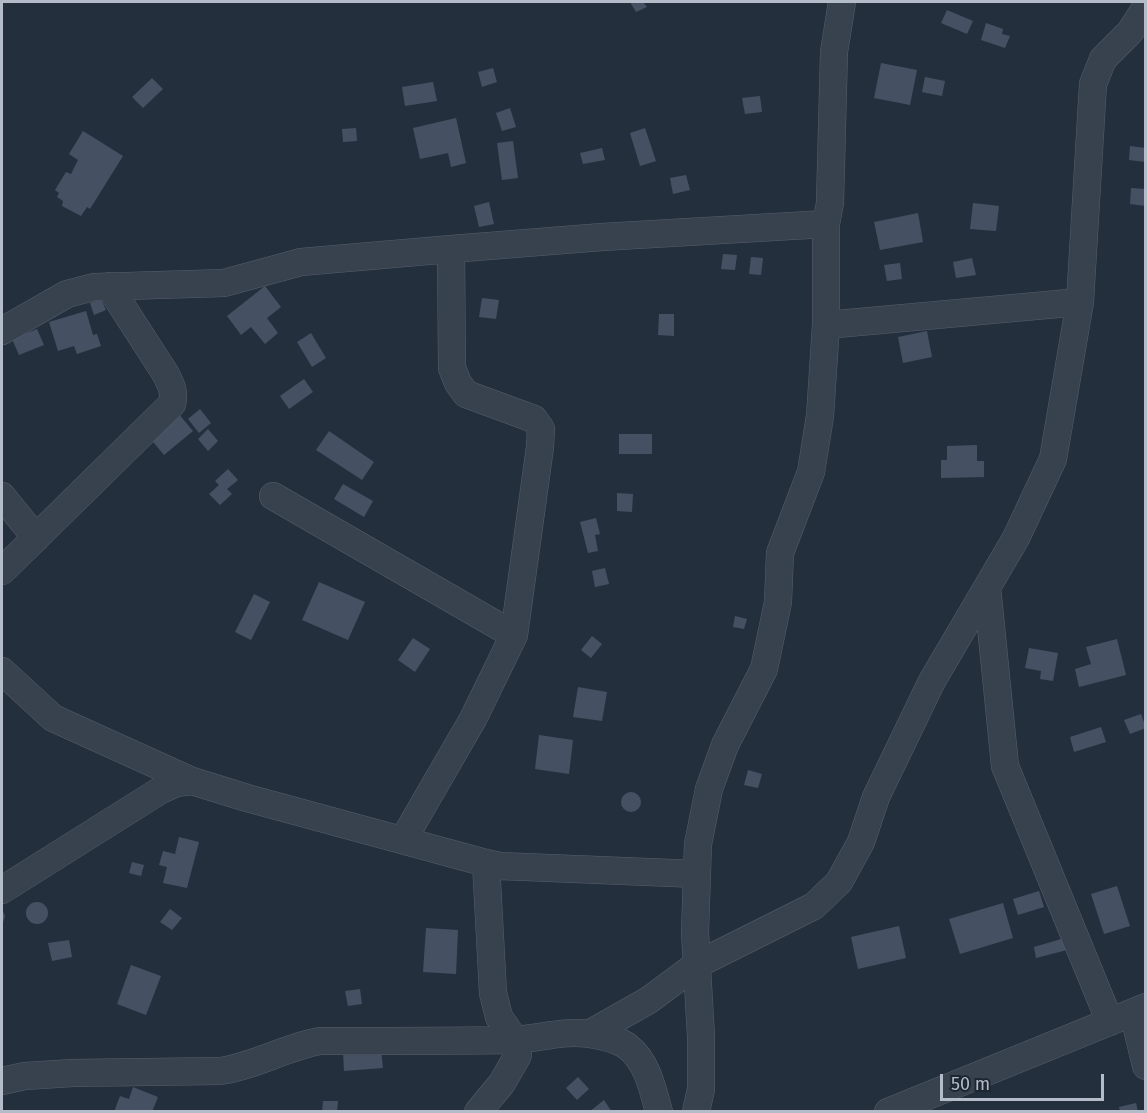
<!DOCTYPE html>
<style>
body{margin:0}
#map{position:relative;width:1147px;height:1113px;overflow:hidden;background:#242f3e;font-family:"Fira Sans",sans-serif}
canvas{display:block}
.frame{position:absolute;inset:0;border:3px solid #b4bcc9;pointer-events:none}
.scale{position:absolute;left:940px;top:1074px;width:164px;height:27px;box-sizing:border-box;border:3px solid #b4bcc9;border-top:0;padding-left:8px;font-size:18px;line-height:21px;white-space:nowrap;color:#b4bcc9;-webkit-text-stroke:4px #1d2633;paint-order:stroke}
</style>
<div id="map">
<canvas width="1147" height="1113"></canvas>
<div class="frame"></div>
<div class="scale">50 m</div>
</div>
<script>
const context = document.querySelector('canvas').getContext('2d');
context.lineJoin = 'round';
function fillPath(path, color) {
  context.fillStyle = color;
  context.fill(path, 'evenodd');
}
function trace(path, color, width, dash) {
  context.strokeStyle = color;
  context.lineWidth = width;
  context.lineCap = dash ? 'butt' : 'round';
  context.setLineDash(dash || []);
  context.stroke(path);
}
const building = new Path2D(`
 M630,2H643L647,7L636,12Z
 M947,10L973,21L967,34L941,23Z
 M986,23L1003,29L1002,34L1010,36L1005,48L981,40Z
 M881,63L917,70L910,105L874,98Z
 M493,68L497,82L482,87L478,72Z
 M925,77L945,81L942,96L922,92Z
 M152,78L163,89L143,108L132,97Z
 M433,82L437,101L405,106L402,87Z
 M760,96L762,112L745,114L742,98Z
 M510,108L516,127L502,131L496,113Z
 M456,118L466,163L451,167L448,153L420,159L413,128Z
 M356,128L357,141L343,142L342,129Z
 M645,128L656,161L640,166L630,133Z
 M83,131L123,156L90,209L87,207L81,216L62,206L63,201L57,197L59,193L55,190L66,172L71,174L78,160L69,154Z
 M513,141L518,178L502,180L497,143Z
 M1130,146L1146,148L1145,162L1129,160Z
 M602,148L605,160L583,164L580,153Z
 M686,175L690,190L673,194L670,178Z
 M1131,188L1146,189V206L1130,204Z
 M489,202L494,224L479,227L474,206Z
 M973,203L999,206L996,231L970,229Z
 M918,213L923,242L880,250L874,222Z
 M723,254L737,255L735,270L721,269Z
 M751,257L763,258L761,275L749,274Z
 M972,258L976,275L956,278L953,262Z
 M900,263L902,279L887,281L884,265Z
 M265,286L281,307L267,318L278,333L265,344L251,327L241,335L227,316Z
 M482,298L499,300L496,319L479,317Z
 M101,299L106,310L94,315L90,303Z
 M86,311L93,335L97,334L101,346L77,354L74,346L58,351L49,322Z
 M659,314H674V336L658,335Z
 M37,329L44,345L19,355L12,339Z
 M927,331L932,357L903,363L898,337Z
 M311,333L326,358L312,367L297,342Z
 M304,379L313,392L289,409L280,396Z
 M200,409L211,423L199,433L188,419Z
 M178,413L193,431L164,455L149,437Z
 M208,429L218,441L208,451L198,439Z
 M329,431L374,462L362,480L316,450Z
 M619,434H652V454H619Z
 M977,445V461H984V477L941,478V460H947V446Z
 M228,469L238,480L227,489L232,494L220,505L209,494L219,485L215,481Z
 M343,484L373,501L364,517L334,499Z
 M617,493L633,494L632,512L617,511Z
 M596,518L600,534L595,535L598,551L588,553L580,522Z
 M605,568L609,584L595,587L592,571Z
 M319,582L365,602L348,640L302,620Z
 M254,594L270,602L251,640L235,632Z
 M735,616L747,619L744,629L733,627Z
 M592,636L602,644L591,658L581,650Z
 M413,638L430,649L415,672L398,660Z
 M1117,639L1126,675L1079,687L1075,669L1091,664L1086,647Z
 M1029,648L1058,653L1053,681L1040,679L1041,671L1025,668Z
 M578,687L607,692L602,721L573,717Z
 M1141,714L1146,728L1130,734L1124,720Z
 M1101,727L1106,742L1074,752L1070,737Z
 M539,735L573,740L569,774L535,769Z
 M748,770L762,774L758,788L744,785Z
 M621 802a10 10 0 1 1 20 0a10 10 0 1 1-20 0Z
 M179,837L199,842L187,888L163,883L167,867L159,865L163,851L175,854Z
 M132,862L144,865L141,876L129,873Z
 M1117,886L1130,926L1104,934L1091,894Z
 M1039,891L1044,907L1018,915L1013,899Z
 M26 913a11 11 0 1 1 22 0a11 11 0 1 1-22 0Z
 M1003,903L1013,938L960,954L949,919Z
 M2,909L5,916L2,926Z
 M170,909L182,918L172,930L160,922Z
 M899,926L906,958L858,969L851,937Z
 M426,928L458,930L456,974L423,972Z
 M1068,937L1071,949L1036,958L1034,947Z
 M69,940L72,957L52,961L48,943Z
 M131,965L161,976L146,1015L117,1004Z
 M360,989L362,1004L348,1006L345,991Z
 M381,1049L383,1068L344,1071L343,1051Z
 M578,1077L589,1089L577,1100L566,1088Z
 M133,1087L158,1097L152,1112H114L120,1096L129,1099Z
 M604,1100L612,1112H589Z
 M323,1101H338L337,1112H322Z
 M1136,1103L1138,1112H1120L1119,1107Z`);
const minor = new Path2D(`
 M826,325L1080,302
 M2,331L67,294L94,287L224,283L301,262L451,249L602,237L826,224
 M2,496L36,538
 M273,496L514,635
 M2,571L172,404C175,392 171,384 165,373L109,286
 M987,587L1005,766L1110,1022
 M2,671L53,718L192,781
 M403,840L473,719L514,635L540,447L541,429L534,419L466,394L458,383L452,368L451,249
 M2,890L161,790L176,783L192,781L247,798L486,863L500,866L697,874
 M1133,1012L1146,1066
 M589,1034L649,1000L696,965L814,906L839,882L861,842L876,797L932,681L1016,538L1053,459L1080,302L1093,84L1103,59L1130,32L1146,7
 M2,1081L25,1076L73,1073L220,1071C255,1066 286,1047 320,1041C384,1041 448,1041 512,1040C538,1039 563,1030 589,1034C601,1036 618,1039 628,1047C647,1061 653,1090 659,1112
 M478,1112L502,1083L518,1055L515,1040L499,1017L493,993L486,863
 M696,1112L701,1089V1037L695,932L698,844L709,789L725,745L764,669L778,602L780,553L811,472L820,416L826,325V224L830,203L834,52L842,2
 M888,1112L1146,1007`);
fillPath(building, '#455162');
trace(minor, '#565f6c', 28);
trace(minor, '#38414e', 27);
</script>
